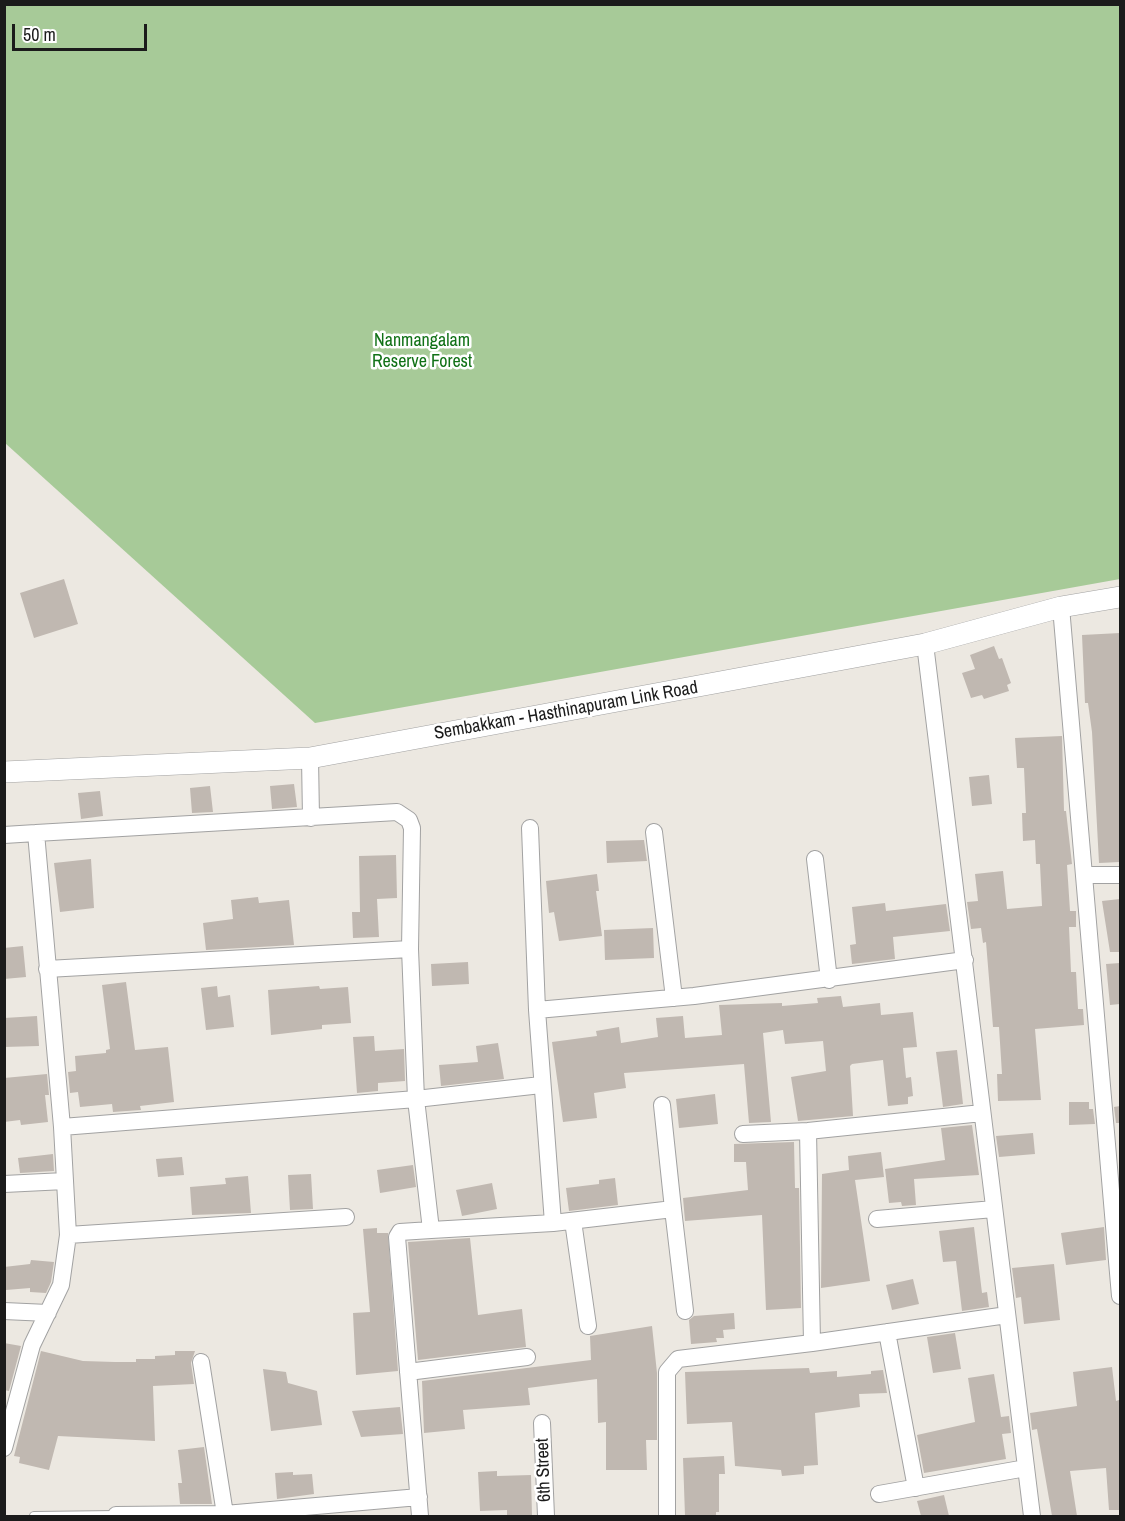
<!DOCTYPE html>
<style>
body{margin:0}
#map{position:relative;width:1125px;height:1521px;overflow:hidden;background:#ece8e1;font-family:"Archivo Narrow",sans-serif}
canvas{display:block}
.frame{position:absolute;inset:0;border:6px solid #1b1b1b;pointer-events:none}
.scale{position:absolute;left:12px;top:24px;width:135px;height:27px;box-sizing:border-box;border:3px solid #1b1b1b;border-top:0;padding-left:8px;font-size:18px;line-height:21px;white-space:nowrap;color:#1b1b1b;-webkit-text-stroke:4px #fff;paint-order:stroke}
</style>
<div id="map">
<canvas width="1125" height="1521"></canvas>
<div class="frame"></div>
<div class="scale">50 m</div>
</div>
<script>
const context = document.querySelector('canvas').getContext('2d');
context.lineJoin = 'round';
function fillPath(path, color) {
  context.fillStyle = color;
  context.fill(path, 'evenodd');
}
function trace(path, color, width, dash) {
  context.strokeStyle = color;
  context.lineWidth = width;
  context.lineCap = dash ? 'butt' : 'round';
  context.setLineDash(dash || []);
  context.stroke(path);
}
function label(font, color, halo, rows, align = 'center') {
  context.font = font + ' "Archivo Narrow",sans-serif';
  context.lineWidth = 5;
  context.setLineDash([]);
  context.textBaseline = 'middle';
  context.strokeStyle = halo;
  context.fillStyle = color;
  for (const [text, x, y, turn = 0] of rows) {
    context.save();
    context.translate(x, y);
    context.rotate((+turn || 0) * Math.PI / 180);
    context.textAlign = isNaN(turn) ? turn : align;
    if (halo) context.strokeText(text, 0, 0);
    context.fillText(text, 0, 0);
    context.restore();
  }
}
const forest = new Path2D(`
 M5,4L1120,5V579L315,723L5,443Z`);
const building = new Path2D(`
 M64,579L78,624L34,638L20,593Z
 M1120,633V862L1099,863L1092,732L1088,703H1085L1082,635Z
 M994,646L999,659L1002,658L1011,683L1007,685L1009,691L984,699L982,695L971,698L962,673L975,669L970,655Z
 M1062,736L1064,811H1066L1072,864L1067,865L1070,911H1076V927H1069L1071,972H1076L1078,1009H1083L1084,1025L1035,1029L1041,1100L998,1101L997,1074H1002L999,1027H993L986,942L983,943L981,928L971,929L967,902L978,901L975,874L1003,871L1007,909L1042,906L1040,864H1036L1035,840L1023,841L1022,813H1026L1024,768H1017L1015,738Z
 M989,775L992,804L972,806L969,777Z
 M294,784L297,807L272,809L270,786Z
 M210,786L213,812L192,813L190,788Z
 M100,791L103,816L81,819L78,793Z
 M644,840L647,861L607,863L606,841Z
 M396,855L397,898L377,899L379,937L353,938L352,912H360L359,856Z
 M91,859L94,908L60,912L54,863Z
 M597,874L599,891H596L602,936L559,941L554,912L549,913L546,881Z
 M258,897L259,903L289,900L294,945L206,950L203,923L233,919L231,900Z
 M1120,899V952H1110L1102,901Z
 M885,903L886,911L946,904L950,931L893,937L895,959L852,964L850,945L856,944L852,907Z
 M653,928L654,958L605,960L604,930Z
 M23,946L26,977L4,979V948Z
 M468,962L469,984L432,986L431,964Z
 M1120,963V1004L1110,1005L1106,964Z
 M126,982L135,1050L168,1047L174,1102L140,1106L141,1110L113,1112L112,1104L80,1107L78,1092L70,1093L68,1072L76,1071L75,1056L106,1053V1050L110,1049L102,985Z
 M217,986L218,997L230,995L234,1027L206,1030L201,988Z
 M319,986L320,989L348,987L351,1023L322,1025V1029L271,1035L268,990Z
 M841,996L843,1007L880,1003L881,1015L913,1012L917,1047L903,1048L906,1078L911,1077L913,1096L908,1097V1104L888,1106L883,1060L852,1064L850,1066L853,1116L798,1121L791,1077L826,1071L823,1041L785,1044L783,1030L763,1033L771,1122L749,1123L744,1064L624,1073L626,1088L594,1093L597,1118L563,1122L552,1042L597,1036L596,1031L619,1027L621,1043L658,1037L656,1018L683,1016L685,1038L722,1035L719,1005L782,1003V1006L818,1003L817,998Z
 M37,1016L39,1046L4,1047V1018Z
 M374,1036L375,1051L404,1049L405,1081L378,1083V1091L357,1093L353,1037Z
 M498,1043L504,1079L441,1086L439,1065L478,1062L476,1046Z
 M957,1050L963,1104L943,1107L936,1052Z
 M47,1074L49,1095H45L48,1122L21,1125L20,1120L4,1122V1078Z
 M715,1094L718,1124L679,1128L676,1099Z
 M1069,1102H1089V1109H1093L1095,1124L1069,1125Z
 M1120,1106V1123H1116L1114,1107Z
 M972,1125L979,1175L914,1179L916,1205L902,1206L901,1202L889,1203L885,1169L945,1160L941,1128Z
 M1033,1133L1035,1154L999,1157L996,1136Z
 M794,1142L795,1188H799L801,1308L766,1310L762,1215L685,1221L683,1198L748,1190L746,1162H734V1144Z
 M881,1152L884,1177L855,1180L870,1281L821,1288L822,1174L849,1170L848,1156Z
 M53,1154L54,1171L20,1173L18,1158Z
 M182,1157L184,1175L158,1177L156,1159Z
 M413,1165L416,1187L380,1193L377,1170Z
 M311,1174L313,1209L290,1210L288,1175Z
 M248,1176L251,1213L192,1215L190,1187L226,1184L225,1178Z
 M615,1178L618,1205L569,1211L566,1188L599,1184V1180Z
 M492,1183L497,1209L462,1216L456,1190Z
 M974,1227L982,1293L987,1292L989,1307L962,1311L956,1261L943,1262L939,1231Z
 M1104,1227L1106,1260L1066,1265L1061,1233Z
 M377,1228V1233H388L398,1371L356,1375L353,1313L370,1312L363,1229Z
 M470,1238L478,1315L522,1309L526,1347L418,1360L408,1242Z
 M31,1260L54,1262L51,1282L46,1293L30,1292V1288L6,1290L4,1267L30,1264Z
 M1054,1264L1060,1320L1024,1324L1021,1297L1016,1298L1012,1268Z
 M913,1279L919,1304L892,1310L886,1285Z
 M734,1313L735,1329L723,1330L724,1338H716L717,1342L691,1344L689,1320L694,1316Z
 M652,1326L657,1373V1440H646L647,1470H606V1422L598,1423L597,1379L528,1388L530,1405L463,1410L465,1429L424,1433L422,1381L591,1360L590,1336Z
 M955,1333L961,1369L933,1373L927,1337Z
 M4,1343L21,1346L9,1391L4,1390Z
 M41,1351L83,1361L115,1362H136V1359H155V1356L175,1355V1351H195L191,1363L194,1384L153,1386L155,1441L58,1436L49,1470L19,1463L20,1457L14,1456Z
 M1112,1367L1116,1401L1119,1400L1120,1510H1109L1106,1468L1070,1471L1077,1516H1052L1037,1429L1032,1430L1030,1413L1077,1406L1073,1372Z
 M809,1368L810,1373L837,1371V1377L871,1374V1371L883,1370L887,1393L859,1394L860,1407L815,1413L818,1465L804,1466V1474L782,1476L781,1470L735,1466L732,1422L687,1424L685,1372Z
 M263,1369L286,1372L288,1383L317,1391L322,1425L271,1431Z
 M994,1374L1001,1417L1009,1416L1011,1433L1002,1434L1006,1459L924,1473L917,1435L975,1422L968,1378Z
 M400,1407L403,1434L361,1437L352,1411Z
 M204,1447L212,1504H180L178,1483H182L178,1450Z
 M724,1456L725,1474H719V1512H716V1516H685L683,1458Z
 M497,1471V1476L531,1475L532,1516H507V1510L480,1511L478,1472Z
 M293,1472V1475L312,1474L314,1494L277,1499L275,1473Z
 M944,1495L949,1516H921L917,1501Z`);
const service = new Path2D(`
 M34,1516L116,1515`);
const minor = new Path2D(`
 M1061,607L1120,1296
 M925,644L1032,1516
 M310,758L311,818
 M530,828L537,1010L553,1223
 M654,832L674,998
 M4,835L36,833
 M815,859L829,980
 M1085,875H1120
 M47,969L410,949
 M537,1010L694,996L965,960
 M62,1127L416,1099L541,1085
 M808,1131L812,1343
 M743,1134L808,1131L982,1113
 M4,1184L65,1181
 M673,1209L685,1311
 M877,1219L994,1209
 M573,1221L588,1326
 M431,1230L553,1223L673,1209L662,1105
 M68,1235L346,1217
 M4,1311L48,1313
 M887,1332L916,1488
 M201,1362L225,1514
 M408,1372L527,1357
 M542,1423L546,1516
 M4,1448L32,1345L61,1285L68,1235L62,1127L36,833L397,812L409,820L412,828L410,949L416,1099L431,1230L400,1232L397,1237L420,1516
 M879,1494L1026,1468
 M116,1515L225,1514L419,1497
 M667,1516V1372L678,1359L812,1343L1007,1315`);
const tertiary = new Path2D(`
 M4,772L310,758L925,644L1061,607L1120,597`);
const parkNames = [
 ["Nanmangalam",422,341],
 ["Reserve Forest",422,362]
];
const streetNames = [
 ["Sembakkam - Hasthinapuram Link Road",566,711,-10],
 ["6th Street",544,1470,-92]
];
fillPath(forest, '#a7ca98');
fillPath(building, '#c0b8b1');
trace(service, '#a2a2a2', 10);
trace(minor, '#a2a2a2', 18);
trace(tertiary, '#a2a2a2', 22);
trace(service, '#fff', 8);
trace(minor, '#fff', 16);
trace(tertiary, '#fff', 21);
label('18px', '#117117', '#fff', parkNames);
label('18px', '#1b1b1b', '#fff', streetNames);
</script>
